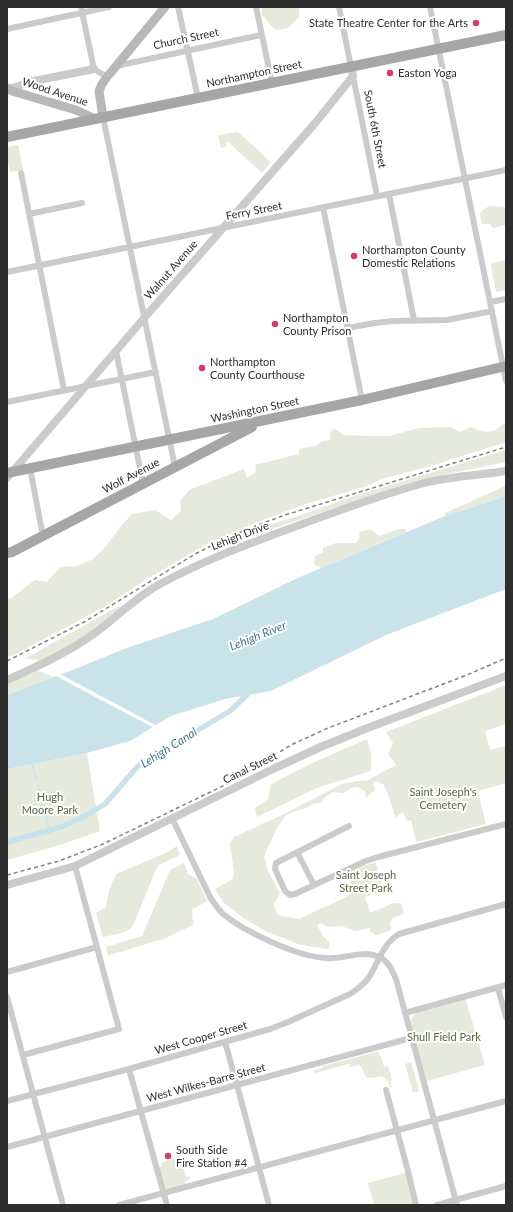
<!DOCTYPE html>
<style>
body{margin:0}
#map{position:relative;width:513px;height:1212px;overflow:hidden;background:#fff;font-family:Lato,sans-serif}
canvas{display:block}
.frame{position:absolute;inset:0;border:8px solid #2e2e2e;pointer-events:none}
</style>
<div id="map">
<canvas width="513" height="1212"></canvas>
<div class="frame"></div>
</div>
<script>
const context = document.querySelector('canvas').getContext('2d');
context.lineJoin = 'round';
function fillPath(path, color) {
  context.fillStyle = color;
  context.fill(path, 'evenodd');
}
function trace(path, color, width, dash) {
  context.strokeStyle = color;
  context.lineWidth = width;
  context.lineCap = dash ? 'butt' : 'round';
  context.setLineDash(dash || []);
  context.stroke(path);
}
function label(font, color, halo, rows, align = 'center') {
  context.font = font + ' Lato,sans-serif';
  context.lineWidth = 4;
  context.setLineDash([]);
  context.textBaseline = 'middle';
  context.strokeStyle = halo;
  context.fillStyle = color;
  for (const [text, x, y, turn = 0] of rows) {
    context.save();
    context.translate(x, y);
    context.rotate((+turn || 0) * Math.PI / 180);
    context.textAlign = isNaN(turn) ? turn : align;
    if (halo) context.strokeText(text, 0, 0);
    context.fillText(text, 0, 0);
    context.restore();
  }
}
const green = new Path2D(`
 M262,7H299V18L286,29L275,30L262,15Z
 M238,132L271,162L262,173L238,151L229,142H226V147L221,148L218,135Z
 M18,145L23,170L10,172L7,157V147Z
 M489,206L504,207L506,209V225L493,228L490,224H482L480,214L483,210Z
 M506,260V290L496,292L491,266L492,263Z
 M506,423V442L431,466L382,479L367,486L309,503L260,521L207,544L147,579L104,607L14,655L7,657V598L10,599L35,580L47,582L60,567L77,566L93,559L103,550L122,525L132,514L155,510L171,520L181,511L180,501L189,490L244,469L247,478L256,472L255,465L299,454V449L318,445L322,441L330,440C330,435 329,430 335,429L344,435L371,436H389L419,428L451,427L460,432L470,427C478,430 487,434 495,430C500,428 500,424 506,423Z
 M506,450V462L428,478L388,490L263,532L220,548H213L266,526L301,515L357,495Z
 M506,484V496L445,516V513L505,486Z
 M399,529H405L406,532L321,568L314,564L315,556L323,552V548L336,543H356L360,537L359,532C370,529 371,529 379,536Z
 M119,606L122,607L90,633L41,661L26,658Z
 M38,671L54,677L7,695V684L22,677Z
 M506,685V724L485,731L490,750L506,746V783L478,791L486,824L416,842L411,820L407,821L403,812L399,814L396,819L388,794L383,784L375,781L373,784L375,790L366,798L365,791C354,784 354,786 344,793L333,792L323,799L321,803L313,804L306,808L296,811L285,816L278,826L264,856L268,871L280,894L274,904L277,915L299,919L348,896L347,885L351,884L346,874L364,866L376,862L383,892L365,897L370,913L394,903H401L404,914L392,918L390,924L391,930L376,935L370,932V928L356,931L341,926L328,927L321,923L317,925L323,936L329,942V948L328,949L301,945L267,932L243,918L223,902L215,889L233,879L234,872L230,843L234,837L282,815L342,784L357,781H366L396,765L388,754L393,743L386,732Z
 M367,739L371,753V771L319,787L257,817L255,808L268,799L271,784L310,764Z
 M87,753L100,831L60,845L7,860V769Z
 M177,846L180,855L159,865L156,869L133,926C126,934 112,935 103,937L96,913L106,907L109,890L116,874L168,852Z
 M184,863L188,874L197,879L207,901L192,910L193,925L166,938L110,955H108L106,947L142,936L170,870Z
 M465,997L485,1065L423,1082L410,1024L412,1018L420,1009Z
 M376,1052H379V1055L381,1056L384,1067L388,1066L392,1080L390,1082L392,1087H390C384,1067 372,1083 366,1076C362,1073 364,1068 359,1065L350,1067L349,1064L315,1073L314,1070L323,1068V1066Z
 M411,1062L419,1091L413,1093L405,1064Z
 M176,1154H179L186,1177L190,1176V1179L185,1181L184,1179L186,1187L164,1193L157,1168L162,1167L161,1163L165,1162V1161L176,1158Z
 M405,1173L406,1175L414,1205H374L368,1183Z`);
const water = new Path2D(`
 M506,496V589L386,635L271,691L225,699L171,716L130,741L87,753L7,769V695L80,667L124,649L213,619L302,576L445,516Z`);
const pier = new Path2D(`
 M58,673L157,726L154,728L54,675Z`);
const stream = new Path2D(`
 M32,763L36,779
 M38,785L43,807
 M46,817L49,830`);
const canal = new Path2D(`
 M7,842L61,827L83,817L105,804L138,766L230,711L247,695`);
const minor = new Path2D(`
 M81,7L94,69L107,77
 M178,7L198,98
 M256,7L272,83
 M339,7L351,67
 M430,7L506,381
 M7,29L109,7
 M116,66L261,35
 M353,76L377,196
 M103,117L175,467
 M21,173L64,390
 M389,194L414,320
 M323,207L362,400
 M29,214L82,203
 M7,272L506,170
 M490,302L506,299
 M347,328L375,323L393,321L447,320L492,311
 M116,351L143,483
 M7,402L156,372
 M30,468L43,536
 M172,818L210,897C214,903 218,909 223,914C245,932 298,957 326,958C343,960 360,950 377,956C388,960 392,970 396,979L457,1205
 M349,826L276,863L275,869L285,891L290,895L295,894L366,861L378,857L506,824
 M297,852L314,885
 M7,972L97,947
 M498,988L506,1017
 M7,997L63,1205
 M405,1013L506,985
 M225,1042L237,1085L269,1205
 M23,1055L119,1029L75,866
 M129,1069L167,1205
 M386,1090L408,1171L416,1205
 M7,1101L129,1069L270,1029L288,1022L350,994C356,990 362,986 367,980C378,965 382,944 399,934L506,904
 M7,1147L411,1038
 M119,1205L506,1101
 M437,1205L506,1186`);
const tertiary = new Path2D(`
 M9,89L34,81L94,69
 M7,478L145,317L316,122L353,76L351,67
 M7,680C37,667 69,652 95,633C117,617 136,597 160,584C206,559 256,541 305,523C346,508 386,493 428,482C454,476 480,475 506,471
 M7,885L75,866L275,768L323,746L370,727L506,676`);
const secondary = new Path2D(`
 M7,88L12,91L76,110L95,119
 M103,117L99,91L102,84L107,77L165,7`);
const primary = new Path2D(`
 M7,137L506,35
 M7,473L362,400L506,366
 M7,553L12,552L252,427`);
const rail = new Path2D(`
 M7,661L86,621L195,554L219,542L247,529L285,515L506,447
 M7,875L59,861L103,844L227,784L291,745L328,728L467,675L506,658`);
const markers = [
 [476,23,4,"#d93c60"],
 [390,73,4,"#d93c60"],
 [354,256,4,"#d93c60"],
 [275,324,4,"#d93c60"],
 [202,368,4,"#d93c60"],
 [168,1156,4,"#d93c60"]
];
const poiNames = [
 ["State Theatre Center for the Arts",468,23,"right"],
 ["Easton Yoga",398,73],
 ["Northampton County",362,250],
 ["Domestic Relations",362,263],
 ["Northampton",283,318],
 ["County Prison",283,331],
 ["Northampton",210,362],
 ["County Courthouse",210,375],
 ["South Side",176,1150],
 ["Fire Station #4",176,1163]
];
const streetNames = [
 ["Church Street",186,39,-12],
 ["Northampton Street",254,74,-12],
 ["Wood Avenue",55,92,18],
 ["South 6th Street",375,129,79],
 ["Ferry Street",254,211,-11],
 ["Walnut Avenue",171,270,-49],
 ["Washington Street",255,410,-12],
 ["Wolf Avenue",131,476,-28],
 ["Lehigh Drive",240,536,-21],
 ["Canal Street",250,768,-26],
 ["West Cooper Street",201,1038,-16],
 ["West Wilkes-Barre Street",206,1083,-15]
];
const parkNames = [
 ["Saint Joseph's",443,792],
 ["Cemetery",443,805],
 ["Hugh",50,797],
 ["Moore Park",50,810],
 ["Saint Joseph",366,875],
 ["Street Park",366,888],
 ["Shull Field Park",444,1037]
];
const waterNames = [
 ["Lehigh River",258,636,-22],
 ["Lehigh Canal",169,748,-32]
];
fillPath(green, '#e6eadd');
fillPath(water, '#cae2e9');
fillPath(pier, '#fff');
trace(stream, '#cae2e9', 1.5);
trace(canal, '#cae2e9', 5.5);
trace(minor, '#cbcbcb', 6);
trace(tertiary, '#cbcbcb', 8);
trace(secondary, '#b8b8b8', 9);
trace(primary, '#a6a6a6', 10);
trace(rail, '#838383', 1.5, [4, 3]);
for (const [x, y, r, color] of markers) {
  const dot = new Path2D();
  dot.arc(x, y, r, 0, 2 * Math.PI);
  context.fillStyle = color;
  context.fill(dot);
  trace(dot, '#fff', 1.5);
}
label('11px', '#2e2e2e', '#fff', poiNames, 'left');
label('11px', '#2e2e2e', '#fff', streetNames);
label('11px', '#57663e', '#fff', parkNames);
label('italic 12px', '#42798a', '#fff', waterNames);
</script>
